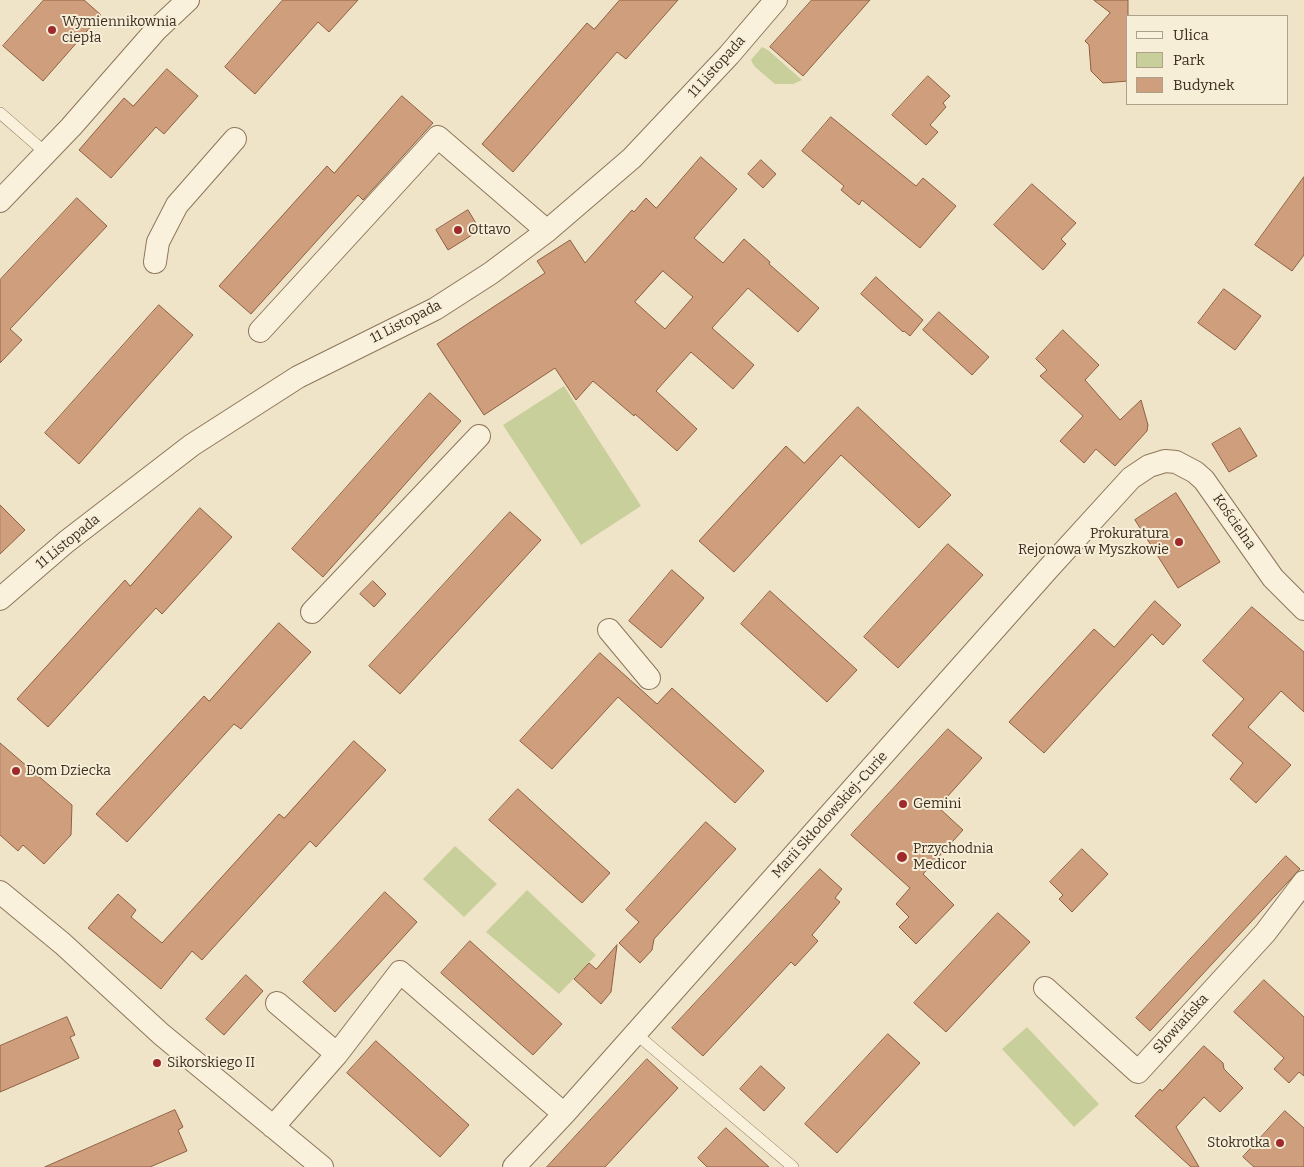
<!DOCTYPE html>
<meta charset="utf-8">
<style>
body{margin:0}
#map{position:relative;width:1304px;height:1167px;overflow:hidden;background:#f0e4c8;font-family:Bitter,serif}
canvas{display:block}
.legend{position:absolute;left:1126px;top:15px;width:162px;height:90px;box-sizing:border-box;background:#f7eed8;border:1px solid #ada18e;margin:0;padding:6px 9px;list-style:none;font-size:15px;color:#3d2e20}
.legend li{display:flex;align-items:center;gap:10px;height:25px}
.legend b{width:25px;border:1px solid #ada18e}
</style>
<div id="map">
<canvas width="1304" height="1167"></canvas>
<ul class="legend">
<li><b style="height:6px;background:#faf1dc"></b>Ulica</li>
<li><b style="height:14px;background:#c9cf9b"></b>Park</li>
<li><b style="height:14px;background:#cf9f7d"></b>Budynek</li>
</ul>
</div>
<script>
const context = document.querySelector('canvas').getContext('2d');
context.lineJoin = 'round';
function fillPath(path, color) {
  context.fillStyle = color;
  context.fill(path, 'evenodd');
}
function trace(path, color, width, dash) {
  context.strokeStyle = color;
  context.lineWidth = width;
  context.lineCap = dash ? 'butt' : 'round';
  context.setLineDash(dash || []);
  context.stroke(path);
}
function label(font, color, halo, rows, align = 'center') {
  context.font = font + ' Bitter,serif';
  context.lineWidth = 4;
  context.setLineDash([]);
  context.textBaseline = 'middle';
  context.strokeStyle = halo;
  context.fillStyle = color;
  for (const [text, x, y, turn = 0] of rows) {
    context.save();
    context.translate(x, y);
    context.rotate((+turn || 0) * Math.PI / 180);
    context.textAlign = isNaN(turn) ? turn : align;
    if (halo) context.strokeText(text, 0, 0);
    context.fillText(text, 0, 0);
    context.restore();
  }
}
const green = new Path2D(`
 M762,47L768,50L802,80L793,84H775L754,66L751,60Z
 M564,386L641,506L581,545L503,425Z
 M455,846L497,884L464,917L423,879Z
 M527,890L596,955L559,994L486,932Z
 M1027,1027L1099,1104L1074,1127L1002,1049Z`);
const building = new Path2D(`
 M44,0H84L101,15L43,81L3,46Z
 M283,0H358L329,32L318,22L255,94L225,67Z
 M620,0H678L626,59L617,52L513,172L482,144L587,23L594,29Z
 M812,0H870L803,76L770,47Z
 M1094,0H1128V81L1103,83L1091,71L1089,45L1085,41L1110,13Z
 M167,69L198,96L164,134L156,127L111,178L79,150L124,98L133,106Z
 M928,76L950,96L943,103L946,107L930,125L938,132L926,145L892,115Z
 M402,96L433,123L363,200L358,195L251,314L219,286L327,166L334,173Z
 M831,117L916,186L923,178L956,206L920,248L862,200L859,205L841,190L844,186L802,151Z
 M701,157L737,189L694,238L723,263L744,239L770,262L769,264L819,308L798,332L748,288L712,328L754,365L733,389L691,352L656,391L697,429L677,451L635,414L634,416L593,381L576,400L555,368L484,415L437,344L545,273L537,261L570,240L585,263L632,210L634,212L646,198L656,208ZM663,271L693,297L665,329L635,302Z
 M761,160L776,174L763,188L748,174Z
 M1304,177V255L1292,271L1255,245Z
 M1032,184L1076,223L1061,239L1066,244L1043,270L994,225Z
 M77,198L107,226L10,329L22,340L0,363V280Z
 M468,210L480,230L448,250L436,230Z
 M876,277L923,320L910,336L904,331L903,332L861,294Z
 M1224,289L1261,316L1235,350L1198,323Z
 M159,305L193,335L79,464L45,433Z
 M939,312L989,357L972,375L923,330Z
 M1063,330L1099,365L1085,380L1120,420L1141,400L1148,425L1147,431L1115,466L1096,449L1084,463L1060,441L1083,416L1040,376L1047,370L1036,359Z
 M430,393L461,421L323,577L292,549Z
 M858,407L951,495L919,528L841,455L734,572L699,541L786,446L804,463Z
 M1240,428L1257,456L1229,472L1212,444Z
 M1176,493L1220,562L1178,588L1135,520Z
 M0,505L25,530L0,554Z
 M200,508L232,537L162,614L156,608L48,727L17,699L125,580L130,586Z
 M510,512L541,540L400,694L369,666Z
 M948,544L983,575L898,668L864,637Z
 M672,570L704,598L661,648L629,621Z
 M373,581L386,594L374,607L360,594Z
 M770,591L857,670L827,702L741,624Z
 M1155,601L1181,625L1163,645L1152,634L1044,753L1009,722L1094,629L1114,647Z
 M1252,607L1304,652V712L1281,691L1248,727L1291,765L1256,803L1230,779L1243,763L1212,735L1244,699L1203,661Z
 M279,623L311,652L241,729L234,724L127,842L96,814L204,696L209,701Z
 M600,653L657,704L672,688L764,771L735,803L618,697L552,769L520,741Z
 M948,729L982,758L938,807L963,830L923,874L954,905L916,944L899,927L909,917L896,904L910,888L851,835Z
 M354,741L386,770L316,847L310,841L202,960L192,951L161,989L88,928L118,894L136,910L131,917L162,943L279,814L284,818Z
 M0,743L72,805L71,835L44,864L23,845L18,851L0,835Z
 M518,789L610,873L582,903L489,820Z
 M706,822L736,849L654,939L652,950L640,963L619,943L639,922L626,910Z
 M1082,849L1108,874L1072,912L1059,899L1063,895L1050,882Z
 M1286,856L1300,869L1150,1031L1136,1018Z
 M820,869L842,889L835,898L840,902L812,935L818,941L795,966L791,962L703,1056L672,1028Z
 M385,892L417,922L335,1012L303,982Z
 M998,913L1030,942L946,1032L914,1003Z
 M470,941L562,1024L533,1055L441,973Z
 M617,945L611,992L601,1004L574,979L589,963L596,969Z
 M246,975L263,991L224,1035L206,1019Z
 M1264,980L1304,1017V1076L1299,1072L1289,1083L1274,1069L1284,1058L1234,1012Z
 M67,1017L75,1035L70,1037L79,1058L0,1092V1046Z
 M888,1034L920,1063L837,1153L805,1124Z
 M376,1041L469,1125L440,1157L347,1073Z
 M1204,1046L1223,1063L1224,1069L1243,1088L1220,1112L1204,1097L1176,1127L1199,1167H1191L1135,1116L1160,1089L1162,1091Z
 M647,1059L678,1088L605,1167H547Z
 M761,1066L785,1088L764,1111L740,1089Z
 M175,1110L183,1127L178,1130L187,1151L150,1167H45Z
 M1285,1111L1304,1128V1167H1254L1243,1157Z
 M726,1128L769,1167H707L698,1158Z`);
const service = new Path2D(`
 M0,113L46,153
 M635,1033L793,1167`);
const minor = new Path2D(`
 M0,201L71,127L156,30L188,0
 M155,262L158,242L177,205L235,139
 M260,331L438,137L547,231
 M0,599L66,542L192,445L298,377L435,309L491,273L547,231L632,158L729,55L776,0
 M312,612L479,436
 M609,630L649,678
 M0,892L63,944L161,1034L322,1167
 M1045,988L1138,1072L1265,933L1304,882
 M277,1003L337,1054
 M273,1127L337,1054L400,972L564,1114
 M514,1167L564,1114L1048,569L1131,478L1149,466L1165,461L1176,462L1195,472L1204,480L1273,578L1304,609`);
const markers = [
 [52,30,5,"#9e2a2b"],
 [458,230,5,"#9e2a2b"],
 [1179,542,5,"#9e2a2b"],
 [16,771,5,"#9e2a2b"],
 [903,804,5,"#9e2a2b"],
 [902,857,6,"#9e2a2b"],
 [157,1063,5,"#9e2a2b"],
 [1280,1143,5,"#9e2a2b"]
];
const poiNames = [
 ["Wymiennikownia",62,22],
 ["ciepła",62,38],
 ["Ottavo",468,230],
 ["Prokuratura",1169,534,"right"],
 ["Rejonowa w Myszkowie",1169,550,"right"],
 ["Dom Dziecka",26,771],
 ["Gemini",913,804],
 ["Przychodnia",913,849],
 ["Medicor",913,865],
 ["Sikorskiego II",167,1063],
 ["Stokrotka",1270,1143,"right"]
];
const streetNames = [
 ["11 Listopada",717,67,-48],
 ["11 Listopada",406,322,-27],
 ["Kościelna",1234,522,55],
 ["11 Listopada",68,542,-39],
 ["Marii Skłodowskiej-Curie",830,815,-48],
 ["Słowiańska",1181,1024,-48]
];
fillPath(green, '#c9cf9b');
fillPath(building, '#cf9f7d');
trace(building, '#8d5f41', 1);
trace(service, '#8d765c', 12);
trace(minor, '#8d765c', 24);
trace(service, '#faf1dc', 11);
trace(minor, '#faf1dc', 22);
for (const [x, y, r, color] of markers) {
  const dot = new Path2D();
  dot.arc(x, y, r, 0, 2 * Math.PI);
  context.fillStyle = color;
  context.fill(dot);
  trace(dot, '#f7eed8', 2);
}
label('14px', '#3d2e20', '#f7eed8', poiNames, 'left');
label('14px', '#3d2e20', '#f7eed8', streetNames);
</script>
